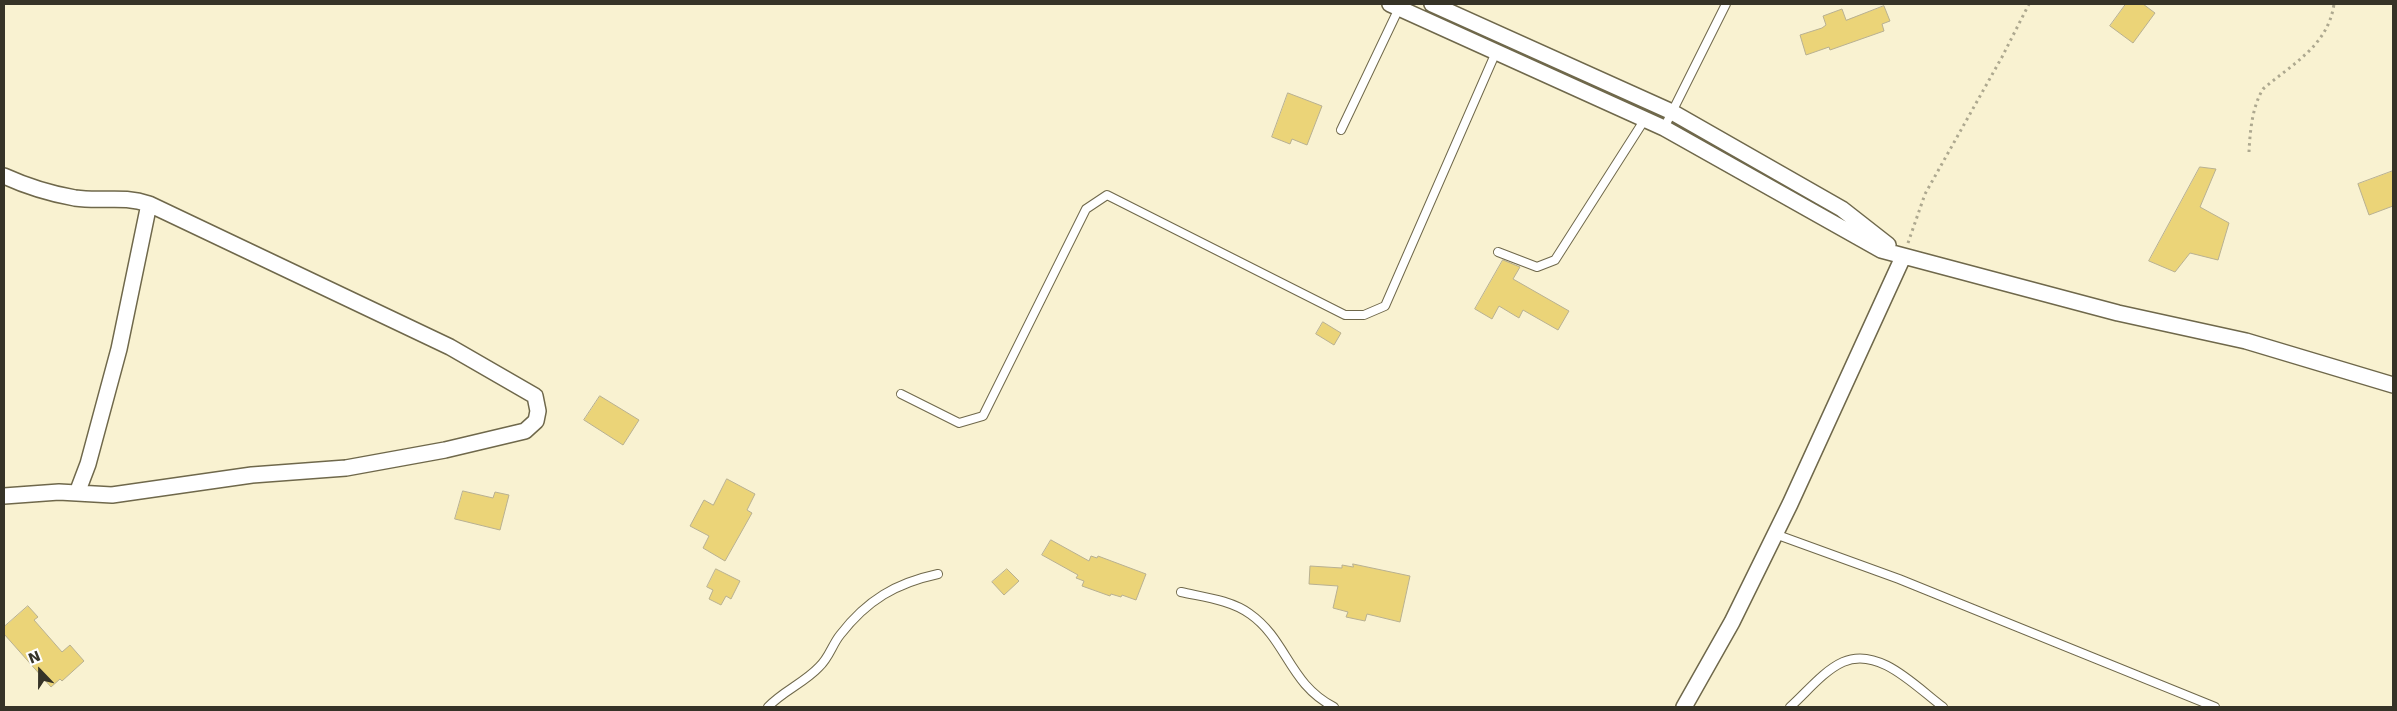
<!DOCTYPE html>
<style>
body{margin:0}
#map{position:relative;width:2397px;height:711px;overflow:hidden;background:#f9f2d1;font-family:"DejaVu Sans",sans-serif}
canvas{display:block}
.frame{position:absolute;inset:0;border:5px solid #363327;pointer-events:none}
.north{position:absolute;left:15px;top:646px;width:50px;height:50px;-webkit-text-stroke:4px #fff;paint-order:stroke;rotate:338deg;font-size:14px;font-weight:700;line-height:20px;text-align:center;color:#363327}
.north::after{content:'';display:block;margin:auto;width:18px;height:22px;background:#363327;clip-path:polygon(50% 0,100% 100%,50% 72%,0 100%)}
</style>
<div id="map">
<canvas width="2397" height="711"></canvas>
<div class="frame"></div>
<div class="north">N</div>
</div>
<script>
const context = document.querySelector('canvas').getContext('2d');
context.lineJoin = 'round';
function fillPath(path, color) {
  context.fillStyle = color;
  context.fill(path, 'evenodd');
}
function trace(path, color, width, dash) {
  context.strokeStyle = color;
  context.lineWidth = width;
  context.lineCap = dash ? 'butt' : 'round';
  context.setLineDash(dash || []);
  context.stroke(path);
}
const building = new Path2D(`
 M2126,4H2143L2155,13L2133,43L2110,26Z
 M1884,6L1890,21L1882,24L1884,31L1830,50L1829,47L1806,55L1800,35L1822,28L1826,25L1823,16L1842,9L1846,20Z
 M1288,93L1322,106L1307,145L1292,139L1290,144L1272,137Z
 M2200,167L2216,169L2200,207L2229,223L2218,260L2190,253L2175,272L2149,261Z
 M2393,171V206L2369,215L2358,184Z
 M1503,260L1520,267L1513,279L1569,311L1558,330L1523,310L1519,318L1499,306L1492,319L1475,309Z
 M1323,322L1341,333L1334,345L1316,334Z
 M600,396L639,420L623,445L584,420Z
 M727,479L755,494L747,510L752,513L725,561L703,548L709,536L690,526L704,500L713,505Z
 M463,491L493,498L495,492L509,495L500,530L455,519Z
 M1051,540L1089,561L1091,556L1097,558L1098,556L1146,574L1136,600L1122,595L1121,597L1111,594L1110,596L1082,586L1084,581L1076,578L1078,575L1042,555Z
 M1353,564L1410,576L1400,622L1367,614L1365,621L1346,617L1348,612L1333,608L1338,586L1309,584L1310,566L1342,568V565L1353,567Z
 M716,569L740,581L731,599L726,596L721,605L709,599L713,590L707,587Z
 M1007,569L1019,581L1004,595L992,582Z
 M28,606L38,617L34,620L62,652L70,645L84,661L62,681L60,679L51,687L4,634V627Z`);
const path = new Path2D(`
 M2249,152C2250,132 2252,107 2263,89C2292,64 2328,46 2334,4
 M1908,243L1925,194L2002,57L2029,4`);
const service = new Path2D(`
 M1664,128L1726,4
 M1341,130L1400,6
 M1498,252L1537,267L1555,260L1645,119
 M901,394L959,423L983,416L1086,209L1107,195L1345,315H1364L1385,306L1496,52
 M1775,534L1899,579L2215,707
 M1181,592C1203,597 1231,600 1250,614C1287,640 1289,684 1334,707
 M768,707C783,691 804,683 819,667C829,658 832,645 840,635C867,600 896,583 938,574
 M1790,707C1806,693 1823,671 1843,662C1879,646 1916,687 1943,707`);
const minor = new Path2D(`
 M1390,4L1664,128L1881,250L2118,313L2246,341L2393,385
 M1432,4L1672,112L1842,209L1888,245
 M4,176C26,186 52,194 75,198C102,202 123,195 149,204L450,347L535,396L538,411L536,421L525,431L445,450L346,468L252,475L112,495L59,492L4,496
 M77,493L88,464L119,349L149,204
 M1684,707L1732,622L1790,504L1903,257`);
fillPath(building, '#ebd478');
trace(building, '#b8b091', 1);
trace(service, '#6f684b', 10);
trace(minor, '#6f684b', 18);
trace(path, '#ada88f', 3, [2.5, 4]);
trace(service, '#fff', 8);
trace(minor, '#fff', 15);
</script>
